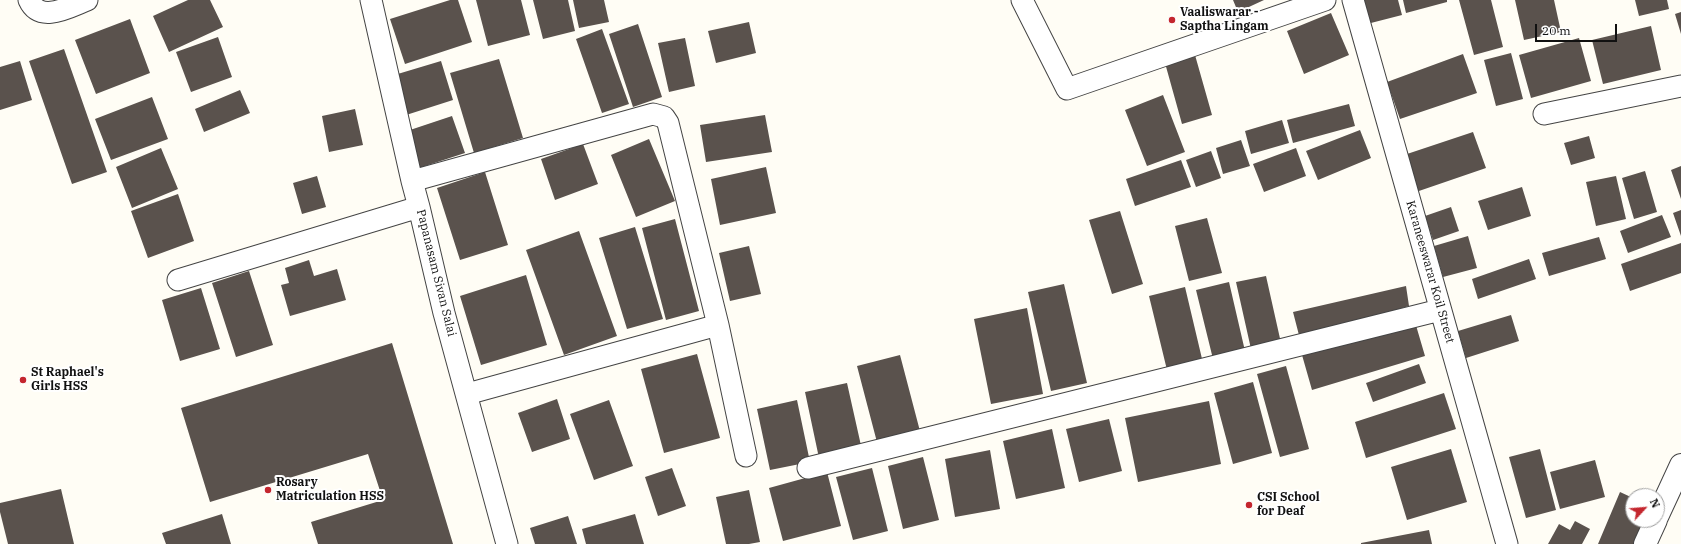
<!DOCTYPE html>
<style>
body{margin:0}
#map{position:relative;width:1681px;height:544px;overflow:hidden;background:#fffdf5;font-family:"IBM Plex Serif",serif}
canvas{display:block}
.north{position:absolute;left:1625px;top:488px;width:40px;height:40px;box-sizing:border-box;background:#fff;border:1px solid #a0a0a0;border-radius:50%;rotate:64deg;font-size:11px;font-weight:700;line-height:16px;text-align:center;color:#111}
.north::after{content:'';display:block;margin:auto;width:14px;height:18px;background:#c4262e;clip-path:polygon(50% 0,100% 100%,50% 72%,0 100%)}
.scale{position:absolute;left:1535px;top:24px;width:82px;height:18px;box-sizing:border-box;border:2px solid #111;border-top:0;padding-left:5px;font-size:12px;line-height:14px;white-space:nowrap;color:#111;-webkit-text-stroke:3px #fff;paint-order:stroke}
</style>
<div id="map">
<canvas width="1681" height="544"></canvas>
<div class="north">N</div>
<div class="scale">20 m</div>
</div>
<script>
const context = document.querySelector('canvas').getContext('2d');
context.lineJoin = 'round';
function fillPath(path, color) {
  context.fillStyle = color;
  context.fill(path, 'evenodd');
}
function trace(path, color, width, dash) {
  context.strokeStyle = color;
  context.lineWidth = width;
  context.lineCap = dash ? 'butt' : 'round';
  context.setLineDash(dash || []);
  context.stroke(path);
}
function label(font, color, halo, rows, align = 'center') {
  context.font = font + ' "IBM Plex Serif",serif';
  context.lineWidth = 4;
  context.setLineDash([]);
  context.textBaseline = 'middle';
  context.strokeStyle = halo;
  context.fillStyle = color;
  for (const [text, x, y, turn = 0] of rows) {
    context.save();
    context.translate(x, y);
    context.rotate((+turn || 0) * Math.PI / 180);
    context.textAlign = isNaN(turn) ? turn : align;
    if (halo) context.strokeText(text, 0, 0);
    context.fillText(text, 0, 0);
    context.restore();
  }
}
const building = new Path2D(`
 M188,0H210L223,27L169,52L153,16Z
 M450,0H458L472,42L405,64L390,19Z
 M476,0H521L530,35L488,46Z
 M533,0H568L575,31L543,39Z
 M573,0H604L609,22L579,28Z
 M1233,0H1264L1238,12Z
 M1361,0H1398L1402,15L1367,24Z
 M1403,0H1447V2L1406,13Z
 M1459,0H1491L1503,47L1474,55Z
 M1515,0H1554L1561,32L1524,40Z
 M1635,0H1667L1669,9L1639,16Z
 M1681,12V34L1675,14Z
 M1331,13L1349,55L1304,74L1287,31Z
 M130,19L150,73L96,94L75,40Z
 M749,22L756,53L716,63L708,31Z
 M638,24L662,97L633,107L609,34Z
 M1651,26L1661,70L1603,84L1592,40Z
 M602,29L629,104L602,113L576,39Z
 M218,37L232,77L191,92L176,52Z
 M685,38L695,86L669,92L658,43Z
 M1579,38L1591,81L1531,98L1519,55Z
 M64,49L107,172L72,184L29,61Z
 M1511,53L1523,99L1496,106L1484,60Z
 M1463,54L1477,93L1400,119L1387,82Z
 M1195,55L1212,115L1182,124L1165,63Z
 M499,59L523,138L474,153L450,73Z
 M20,61L32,100L0,110V67Z
 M441,61L453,100L403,116L391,76Z
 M240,90L250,113L204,132L195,109Z
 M1163,95L1185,152L1147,166L1125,110Z
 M152,97L168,139L111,160L95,119Z
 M1349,104L1355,126L1293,143L1287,120Z
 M355,109L363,145L329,152L322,116Z
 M765,115L772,152L706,162L700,125Z
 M452,116L465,153L419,168L407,131Z
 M1282,120L1289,143L1251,154L1245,131Z
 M1360,130L1371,158L1318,180L1306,151Z
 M1473,132L1486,168L1416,192L1404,155Z
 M1589,136L1595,158L1571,165L1564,143Z
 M649,139L675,201L636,217L611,155Z
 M1241,140L1250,166L1223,174L1216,148Z
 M583,144L598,184L555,200L541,159Z
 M161,148L178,189L132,208L116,167Z
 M1296,148L1306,176L1264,192L1253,164Z
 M1211,151L1221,178L1196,187L1186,160Z
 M1181,160L1191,187L1135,206L1126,179Z
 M1681,166V199L1671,170Z
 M766,167L776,213L720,225L711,179Z
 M1645,171L1657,212L1634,219L1622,178Z
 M485,172L508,245L460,260L437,188Z
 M317,176L326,207L302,214L293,183Z
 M1616,176L1626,219L1596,226L1586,182Z
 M1522,187L1531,216L1488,230L1478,201Z
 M178,194L194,241L148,258L131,211Z
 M1451,207L1459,231L1433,240L1425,216Z
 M1681,210V236L1673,213Z
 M1120,211L1143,284L1112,294L1089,220Z
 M1662,215L1671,237L1628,253L1620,231Z
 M1207,218L1222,273L1189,281L1175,226Z
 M675,219L699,311L666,320L642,228Z
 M635,227L663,319L627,329L599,238Z
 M579,231L617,336L564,355L526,250Z
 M1468,236L1477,268L1443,277L1434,246Z
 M1599,237L1606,259L1549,276L1542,253Z
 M1681,243V273L1630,291L1621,264Z
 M749,246L761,294L730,301L719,253Z
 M1529,259L1536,279L1478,299L1472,279Z
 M309,260L314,276L337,269L346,300L290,316L281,285L289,283L285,268Z
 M249,271L273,345L236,357L212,283Z
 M526,275L547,345L481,365L460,296Z
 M1266,276L1281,343L1251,349L1236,282Z
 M1229,282L1245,351L1213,359L1196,290Z
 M1064,284L1087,383L1051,391L1028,292Z
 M1406,286L1409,306L1300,339L1293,312Z
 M1185,287L1203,363L1167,370L1149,296Z
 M201,288L220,349L180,361L162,300Z
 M1027,308L1043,394L991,404L974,319Z
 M1511,315L1519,341L1466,358L1458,331Z
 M1415,322L1425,356L1312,390L1302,355Z
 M392,343L453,544H318L311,522L383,500L368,454L210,502L181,408Z
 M697,354L720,438L664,453L641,369Z
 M900,355L921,435L878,446L857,366Z
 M1419,364L1426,383L1373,402L1366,383Z
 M1286,366L1309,449L1280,457L1257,374Z
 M1253,382L1272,453L1233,464L1214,393Z
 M847,383L862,450L819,458L805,392Z
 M1444,393L1456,429L1366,458L1355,422Z
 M557,399L570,439L532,452L518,413Z
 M609,400L633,466L594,480L570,414Z
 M797,400L810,462L770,470L757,409Z
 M1209,401L1221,464L1138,482L1125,418Z
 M1109,419L1122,471L1079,482L1066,429Z
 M1052,429L1065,488L1016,499L1003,441Z
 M1451,449L1467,502L1407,520L1391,467Z
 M1540,449L1556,510L1526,518L1509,457Z
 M990,450L1000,509L955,517L945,459Z
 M923,457L939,520L903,529L888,466Z
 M1595,460L1605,497L1560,509L1550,472Z
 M672,468L686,506L658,516L645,477Z
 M872,468L888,531L853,540L836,477Z
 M827,472L841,526L783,541L769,488Z
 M61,489L74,544H8L0,512V503Z
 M749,490L760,542L749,544H726L716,497Z
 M1620,492L1633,498V520H1648L1637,544H1598Z
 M222,514L231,544H166L162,533Z
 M635,514L644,544H586L582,529Z
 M568,516L577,544H535L530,528Z
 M1575,521L1590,529L1582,544H1548L1559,524L1570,530Z
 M1429,530L1432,544H1361V543Z`);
const minor = new Path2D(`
 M29,0C40,24 69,7 87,0
 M371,0L412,181L419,207L444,313L507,544
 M1022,0L1067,89L1325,0
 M1353,0L1507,544
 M1544,114L1681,86
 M412,181L653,114L664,117L668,123L718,325L746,456
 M178,280L419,207
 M467,394L718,325
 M808,468L1440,310`);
const tertiary = new Path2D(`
 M1657,517L1681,465
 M1645,544L1656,520`);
const markers = [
 [1172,20,4,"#c4262e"],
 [23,380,4,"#c4262e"],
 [268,490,4,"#c4262e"],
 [1249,505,4,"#c4262e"]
];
const poiNames = [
 ["Vaaliswarar -",1180,13],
 ["Saptha Lingam",1180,27],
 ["St Raphael's",31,373],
 ["Girls HSS",31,387],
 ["Rosary",276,483],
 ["Matriculation HSS",276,497],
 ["CSI School",1257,498],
 ["for Deaf",1257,512]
];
const streetNames = [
 ["Karaneeswarar Koil Street",1430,272,74],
 ["Papanasam Sivan Salai",436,273,76]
];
fillPath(building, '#5a524d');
trace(minor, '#444', 23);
trace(tertiary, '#444', 24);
trace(minor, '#fff', 21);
trace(tertiary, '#fff', 22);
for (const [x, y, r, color] of markers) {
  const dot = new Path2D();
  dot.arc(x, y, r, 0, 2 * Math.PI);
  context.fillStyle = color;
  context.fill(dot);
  trace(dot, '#fff', 1.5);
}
label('bold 12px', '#111', '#fff', poiNames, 'left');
label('12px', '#111', '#fff', streetNames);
</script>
